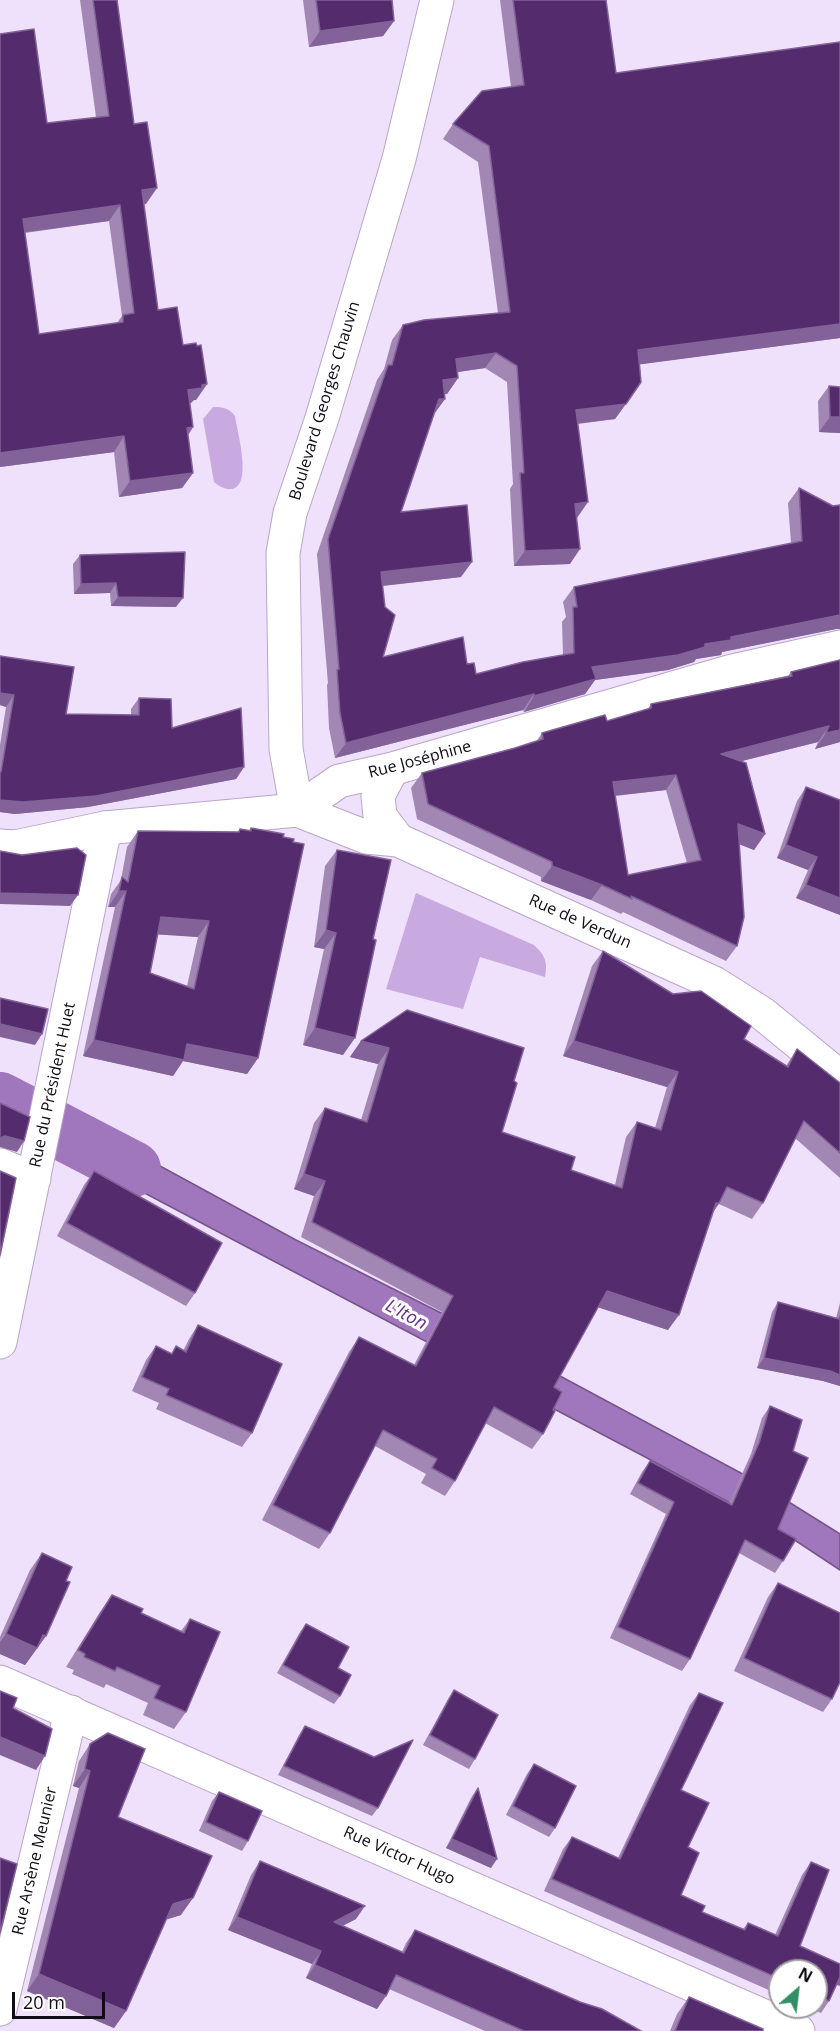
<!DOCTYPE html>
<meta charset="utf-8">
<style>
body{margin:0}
#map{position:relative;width:840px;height:2031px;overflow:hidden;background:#efe0fb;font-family:"Open Sans",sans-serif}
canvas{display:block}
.north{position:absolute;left:768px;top:1959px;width:60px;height:60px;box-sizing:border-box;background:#fff;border:2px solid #a09da2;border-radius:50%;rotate:28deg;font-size:16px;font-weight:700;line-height:24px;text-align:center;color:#110b16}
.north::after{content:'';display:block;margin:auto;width:21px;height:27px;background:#338f65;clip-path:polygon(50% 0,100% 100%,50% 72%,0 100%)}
.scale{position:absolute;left:12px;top:1992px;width:93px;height:27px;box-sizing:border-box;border:3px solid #110b16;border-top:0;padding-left:8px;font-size:18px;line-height:21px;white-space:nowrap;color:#110b16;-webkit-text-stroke:4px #fff;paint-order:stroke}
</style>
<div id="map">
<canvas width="840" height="2031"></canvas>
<div class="north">N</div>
<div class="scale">20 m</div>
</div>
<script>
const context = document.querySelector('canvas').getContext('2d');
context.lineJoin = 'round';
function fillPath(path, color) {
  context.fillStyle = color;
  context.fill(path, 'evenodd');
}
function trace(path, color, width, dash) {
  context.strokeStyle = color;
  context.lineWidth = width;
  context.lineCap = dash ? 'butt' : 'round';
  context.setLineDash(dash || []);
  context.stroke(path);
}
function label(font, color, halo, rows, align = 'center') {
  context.font = font + ' "Open Sans",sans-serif';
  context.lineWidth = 6;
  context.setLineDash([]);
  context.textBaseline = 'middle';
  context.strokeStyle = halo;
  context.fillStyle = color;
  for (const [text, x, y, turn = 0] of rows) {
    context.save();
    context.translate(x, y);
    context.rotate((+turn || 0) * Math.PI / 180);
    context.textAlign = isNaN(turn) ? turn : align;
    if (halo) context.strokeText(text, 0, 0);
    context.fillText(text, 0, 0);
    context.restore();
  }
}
const green = new Path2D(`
 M213,407C223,407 229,408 235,416C237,431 253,485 232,489C225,490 219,486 214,482L203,419Z
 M416,893L534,945C545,955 548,962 545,977L480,957L463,1009L386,989Z`);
const water = new Path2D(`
 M0,1084L29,1098L22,1128L0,1118Z
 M70,1117L296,1240L463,1324L752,1479L840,1534V1570L778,1529L649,1459L63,1150Z`);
const river = new Path2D(`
 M0,1100L133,1169`);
const minor = new Path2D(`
 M297,810L286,749L283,553L290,513L322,418L399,159L437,0
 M0,1165L34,1179
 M0,1342L105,828
 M0,1682L798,2031
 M0,2009L71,1712`);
const secondary = new Path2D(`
 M392,769L378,796L380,816L398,840
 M297,810L366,837L398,840L714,983L763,1014L840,1077
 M0,846L15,847L105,828L297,810L339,781L392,769L732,671L840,647`);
const wall = new Path2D(`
 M80,0H117L134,124L146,204H144L158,310L183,345L207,384L196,400H194L190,403L193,427L188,435L193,473L182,488L119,497L114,452L0,467V34L47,123L96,117ZM109,221L122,316L117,323L39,334L25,233Z
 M303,0H392L394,21L383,36L309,47Z
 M500,0H606L616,73L840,42V338L640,364L641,382L615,419L578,424L577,518L570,564L514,566L510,489L513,484L507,382L485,368L457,372L458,378L447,394H444L445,399L434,414L401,512L461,577L383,586V657L467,664L476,674L563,655L562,622L566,617L563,602L574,587L791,543L788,503L799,488L833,506L840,505V629H836L722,652L721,655L696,659L694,662L668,670L595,680L585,694L524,712L523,710L335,758L329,728L327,685L328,683L317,554L377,380L384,369L392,340L403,325L498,313L478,162L443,139L453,124L511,87Z
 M829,386L840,387V433L819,432L818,401Z
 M80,555L176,607L111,606L110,593L74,594L73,564Z
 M0,656L66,714L131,715V709L139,698L172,728L244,767L236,779L88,807L15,814L0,812V745L6,707L0,705Z
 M791,672L840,742L815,749L818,742L741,761L765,834L754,850L740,844L737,946L726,961L623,912L621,914L591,900L541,881V877L417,819L411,788L422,773L515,748L536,742L542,733L607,721L648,709L651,704L788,676ZM666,790L687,863L628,875L615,796Z
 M806,787L840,800V915L796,898L808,870L777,858L797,801Z
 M251,828L283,837L258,1058L247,1074L183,1061L173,1076L83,1056L115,907H108L111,894L121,880L127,847L138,831L238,832L240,829L249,830ZM158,934L198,937L187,986L150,973Z
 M337,850L343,1055L303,1045L324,949L314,947L325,866Z
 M603,951L744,1039L786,1066L797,1049L840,1083V1178L795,1138L763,1203L752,1219L719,1204L712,1213L668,1330L598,1307L554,1387L553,1410L543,1434L532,1449L485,1423L455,1481L445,1496L421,1483L426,1474L375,1446L330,1533L319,1549L262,1520L349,1352L359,1337L414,1365L442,1312L301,1237L314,1196L294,1189L314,1123L325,1108L361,1120L378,1064L350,1057L361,1041L514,1081L502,1132L571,1170L615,1185L626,1137L637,1122L655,1128L667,1087L563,1056L592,966Z
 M94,1171L195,1293L186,1306L57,1236L84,1185Z
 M778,1302L836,1318L840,1303V1386L823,1381L757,1368L772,1312Z
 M198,1325L252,1433L242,1447L156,1409L159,1403L132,1391L146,1360L156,1346L171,1354L176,1346L183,1351L189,1339Z
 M770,1406L793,1451L778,1529L783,1561L775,1573L739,1553L690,1659L682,1671L610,1638L666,1514L630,1494L642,1472L650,1461L729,1503L751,1454L762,1418Z
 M42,1553L66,1581L46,1636L25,1665L0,1654V1637L30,1570Z
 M778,1583L832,1699L823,1712L734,1671L768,1597Z
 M112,1595L141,1613L181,1631L190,1619L186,1712L174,1729L143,1715L148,1703L106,1684L104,1688L72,1674L74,1670L66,1667L100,1612Z
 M306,1624L338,1668L340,1696L334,1704L277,1673L300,1632Z
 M454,1690L475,1759L469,1769L423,1745L448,1699Z
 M699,1693L681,1790L688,1847L681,1895L702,1912L743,1929L748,1923L775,1935L802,1875L811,1862L800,1946L836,1985L829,2001L821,2013L808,2007H816V1971H780V1995L544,1891L563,1849L572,1837L618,1858L690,1705Z
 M305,1726L378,1808L372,1816L278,1775L299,1735Z
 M90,1744L118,1817L181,1915L166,1919L126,2011L114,2028L27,1991L79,1788L73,1786L79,1761Z
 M534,1764L555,1828L549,1837L506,1815L527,1774Z
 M478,1788L491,1868L446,1848L472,1796Z
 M219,1792L248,1841L242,1851L199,1831L212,1801Z
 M260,1861L356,1919L342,1926L402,1952L406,1943L415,1930L641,2031H485L389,1989L377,2009L306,1978L312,1964L228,1930L251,1875Z
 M689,1997L763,2031H670L677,2014Z`);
const shadedWall = new Path2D(`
 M394,21L383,36L309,47L320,31Z
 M157,188L146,204L131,206L142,190Z
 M120,205L109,221L12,234L23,219Z
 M840,324V338L628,366L638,350Z
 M496,353L485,368L445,374L456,359Z
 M458,378L447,394L432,395L443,380Z
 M207,384L196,400H194L191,403L178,405L188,390L202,385Z
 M439,399H445L434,414Z
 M626,404L615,419L565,425L576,410Z
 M830,417H840V433L819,432Z
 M193,427L183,443L187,428Z
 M124,436L114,452L0,467V453Z
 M193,473L182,488L119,497L130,481Z
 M588,502L577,518L575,504Z
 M580,549L570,564L514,566L525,551Z
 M472,562L461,577L371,587L381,572Z
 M116,583L110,593L74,594L81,584Z
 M118,597L183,598L176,607L111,606Z
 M840,615V629H836L722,652L721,655L696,659L694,662L668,670L595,680L585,694L524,712L534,696L592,667Z
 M0,693L14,695L6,707L0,705Z
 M534,694L523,710L335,758L346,743Z
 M829,726L818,742L710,769L721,754Z
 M840,730V742L815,749L826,733Z
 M244,767L236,779L88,807L15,814L0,812V800Z
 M676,775L666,790L602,797L613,782Z
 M738,824L765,834L754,850L728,840Z
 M786,845L817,857L808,870L777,858Z
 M552,866L602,885L591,900L541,881Z
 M806,885L840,898V915L796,898Z
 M119,891H126L115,907H108Z
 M0,893L78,895L70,906L0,904Z
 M161,917L209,921L198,937L150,934Z
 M326,930L336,933L324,949L314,947Z
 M0,1024L42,1034L35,1045L0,1037Z
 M315,1028L355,1038L343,1055L303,1045Z
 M94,1040L187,1044L258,1058L247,1074L183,1061L173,1076L83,1056Z
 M361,1041L389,1048L378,1064L350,1057Z
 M574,1041L678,1072L667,1087L563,1056Z
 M5,1136L24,1141L17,1152L0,1147V1138Z
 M304,1174L325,1181L314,1196L294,1189Z
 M716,1203H719L709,1219Z
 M607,1291L679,1315L668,1330L597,1307Z
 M764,1358L830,1371L840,1375V1386L823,1381L757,1368Z
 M6,1634L43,1635L46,1636L25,1665L0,1654V1642Z
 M0,1737L45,1756L36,1770L0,1755Z
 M85,1769L90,1771L79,1788L73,1786Z
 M452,1839L497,1859L491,1868L446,1848Z
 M193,1898L181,1915L162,1921L173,1904Z
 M365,1906L356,1919L325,1935L334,1922Z
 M237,1917L321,1951L312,1964L228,1930Z
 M315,1965L386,1996L377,2009L306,1978Z
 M39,1974L126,2011L114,2028L27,1991Z
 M840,1975V1986L834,1984Z`);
const building = new Path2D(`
 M93,0H117L134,124L147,122L157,188L142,190L158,310L177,307L183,345L196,343L197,346L201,345L207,384L202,385V388L188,390L193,427L187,428L193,473L130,481L124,436L0,453V34L34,29L47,123L109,116ZM120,205L134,313L123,315V322L39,334L23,219Z
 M316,0H392L394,21L320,31Z
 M513,0H606L616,73L840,42V324L638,350L641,382L626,404L576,410L588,502L575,504L580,549L525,551L520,473H524L517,366L496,353L456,359L458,378L443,380L445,399H439L401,512L467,505L472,562L381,572L385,607L395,615L383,657L463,637L467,664L474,663L476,674L523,662L574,653L573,607H577L574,587L802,541L799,488L833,506L840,505V615L731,637V640L705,644V647L678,655L592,667L596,679L534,696V694L346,743L340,713L337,670L339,669L328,539L388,365H392L403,325L424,320L510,312L489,146L453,124L482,91L524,85Z
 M829,386L840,387V417H830Z
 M185,552L183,598L118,597L116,583L81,584L80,555Z
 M0,656L74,667L66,714L139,715V698L171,699L172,728L241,708L244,767L96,796L23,802L0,800V772H1L14,695L0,693Z
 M840,660V730L826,733L829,726L721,754L746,763L765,834L738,824L744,917L737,946L631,896L632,899L602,885L552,866V862L428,804L422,773L515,748L543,739L542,733L605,715L607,721L651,708V704L792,676L791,672ZM676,775L701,860L628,875L613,782Z
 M806,787L840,800V898L806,885L817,857L786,845Z
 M251,828L284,834L283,837L294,839L293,842L304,844L258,1058L187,1044L184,1060L94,1040L126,891H119L122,877L128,882L138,831L239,832L240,829L251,831ZM161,917L209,921L194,989L150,973Z
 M77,848L86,855L78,895L0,893V851L22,855Z
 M337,850L391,860L373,939L376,940L355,1038L315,1028L336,933L326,930Z
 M603,951L673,994L701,991L751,1026L744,1039L788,1067L797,1049L840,1083V1153L804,1121L763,1203L727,1187L719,1203H716L679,1315L607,1291L554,1387L562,1392L553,1410L555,1411L543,1434L494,1407L455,1481L432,1468L437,1459L383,1430L330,1533L273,1505L359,1337L416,1366L453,1296L312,1222L325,1181L304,1174L325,1108L367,1122L389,1048L361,1041L407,1010L524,1048L514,1081L517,1083L502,1132L575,1157L571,1170L622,1188L637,1122L661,1130L678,1072L574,1041Z
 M0,998L48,1009L42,1034L0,1024Z
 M0,1103L30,1117L24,1141L5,1136L0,1138Z
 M0,1171L16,1178L0,1255Z
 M94,1171L222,1243L195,1293L67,1223Z
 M778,1302L839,1319L840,1316V1375L830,1371L764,1358Z
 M198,1325L282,1364L252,1433L166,1395L169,1389L142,1377L156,1346L172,1354L176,1346L186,1352Z
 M770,1406L802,1420L793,1451L808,1458L778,1529L796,1539L783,1561L745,1540L690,1659L618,1627L674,1502L638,1483L650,1461L732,1505L759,1443Z
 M42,1553L72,1567L66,1581L70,1582L46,1636L43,1635L37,1648L6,1634Z
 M778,1583L840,1613V1682L832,1699L744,1658Z
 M112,1595L143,1609L141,1613L184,1633L190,1619L220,1632L186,1712L154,1698L160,1686L117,1667L115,1671L84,1657L85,1654L78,1650Z
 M306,1624L349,1647L338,1668L351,1675L340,1696L283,1665Z
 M454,1690L498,1715L475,1759L430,1735Z
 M0,1691L17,1698L13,1708L52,1729L45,1756L0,1737Z
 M699,1693L723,1703L681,1790L709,1803L688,1847L699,1853L681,1895L705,1906L702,1912L745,1930L748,1923L778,1936L811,1862L829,1870L800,1946L840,1964V1977L829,2001L816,1995V1971H780V1979L552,1879L572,1837L620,1859Z
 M305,1726L374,1757L413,1740L378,1808L284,1766Z
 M108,1733L145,1749L118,1817L212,1856L193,1898L173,1904L126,2011L39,1974L90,1771L85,1769L90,1744Z
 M534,1764L576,1786L555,1828L513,1806Z
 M478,1788L497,1859L452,1839Z
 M219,1792L262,1811L248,1841L206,1822Z
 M0,1858L17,1864L0,1933Z
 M260,1861L365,1906L334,1922L404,1953L415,1930L580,2002L602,2009L641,2031H524L396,1975L386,1996L315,1965L321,1951L237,1917Z
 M689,1997L763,2029V2031H675Z`);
const streetNames = [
 ["Boulevard Georges Chauvin",325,401,-73],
 ["Rue Joséphine",420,760,-15],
 ["Rue de Verdun",580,922,24],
 ["Rue du Président Huet",53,1085,-78],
 ["Rue Victor Hugo",399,1856,24],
 ["Rue Arsène Meunier",35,1861,-77]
];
const waterNames = [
 ["L'Iton",406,1315,28]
];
fillPath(green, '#c9aae0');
fillPath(water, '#a076bd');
trace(water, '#75568b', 1.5);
trace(river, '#a076bd', 56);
trace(minor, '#b8a6c6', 35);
trace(secondary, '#b8a6c6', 35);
trace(minor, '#fff', 33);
trace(secondary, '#fff', 33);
fillPath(wall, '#a286b4');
fillPath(shadedWall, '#826298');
fillPath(building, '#542c6d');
trace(building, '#826298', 1.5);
label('16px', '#110b16', '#fff', streetNames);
label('italic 18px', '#673187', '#fff', waterNames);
</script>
